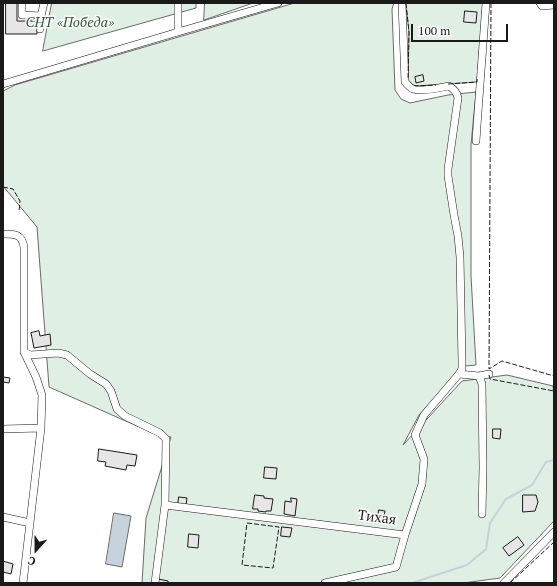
<!DOCTYPE html>
<meta charset="utf-8">
<style>
body{margin:0}
#map{position:relative;width:557px;height:586px;overflow:hidden;background:#fff;font-family:"PT Serif",serif}
canvas{display:block}
.frame{position:absolute;inset:0;border:4px solid #1a1a1a;pointer-events:none}
.north{position:absolute;left:16px;top:530px;width:40px;height:40px;-webkit-text-stroke:3px #fff;paint-order:stroke;rotate:201deg;font-size:11px;font-weight:700;line-height:16px;text-align:center;color:#1a1a1a}
.north::after{content:'';display:block;margin:auto;width:14px;height:18px;background:#1a1a1a;clip-path:polygon(50% 0,100% 100%,50% 72%,0 100%)}
.scale{position:absolute;left:411px;top:24px;width:97px;height:18px;box-sizing:border-box;border:2px solid #1a1a1a;border-top:0;padding-left:5px;font-size:12px;line-height:14px;white-space:nowrap;color:#1a1a1a;-webkit-text-stroke:3px #fff;paint-order:stroke}
</style>
<div id="map">
<canvas width="557" height="586"></canvas>
<div class="frame"></div>
<div class="north">С</div>
<div class="scale">100 m</div>
</div>
<script>
const context = document.querySelector('canvas').getContext('2d');
context.lineJoin = 'round';
function fillPath(path, color) {
  context.fillStyle = color;
  context.fill(path, 'evenodd');
}
function trace(path, color, width, dash) {
  context.strokeStyle = color;
  context.lineWidth = width;
  context.lineCap = dash ? 'butt' : 'round';
  context.setLineDash(dash || []);
  context.stroke(path);
}
function label(font, color, halo, rows, align = 'center') {
  context.font = font + ' "PT Serif",serif';
  context.lineWidth = 3;
  context.setLineDash([]);
  context.textBaseline = 'middle';
  context.strokeStyle = halo;
  context.fillStyle = color;
  for (const [text, x, y, turn = 0] of rows) {
    context.save();
    context.translate(x, y);
    context.rotate((+turn || 0) * Math.PI / 180);
    context.textAlign = isNaN(turn) ? turn : align;
    if (halo) context.strokeText(text, 0, 0);
    context.fillText(text, 0, 0);
    context.restore();
  }
}
const green = new Path2D(`
 M52,3H196V8L43,51Z
 M205,3H253L204,20Z
 M295,3H394L392,9L395,90L401,99L410,103L448,95L476,92L471,145V276L476,365L465,366L419,415L403,445L462,381L507,375L553,386L554,400V521L500,578L463,583H142L146,518L171,437L155,434L49,387L37,227L3,186V91L15,85Z
 M406,3H483L477,82L415,86L410,83L408,80L409,32Z`);
const water = new Path2D(`
 M114,513L131,516L122,567L106,564Z`);
const stream = new Path2D(`
 M412,583L467,565L486,549L490,523L506,499L532,485L546,462L554,460`);
const building = new Path2D(`
 M6,3H17V21H37V34H6Z
 M465,11L477,12L476,23L464,22Z
 M423,75L424,81L416,83L415,77Z
 M39,331L40,336L50,334L51,345L34,348L31,333Z
 M3,377L10,378L9,383L3,382Z
 M493,429H501L500,439L493,438Z
 M99,449L137,455L135,466L127,465L126,470L105,466L106,462L98,461Z
 M265,467L277,468L276,479L264,478Z
 M255,495L264,496V498L273,499L271,511H266V512L258,511V509H253Z
 M523,495H536L538,502L535,511L523,512Z
 M179,497L187,498L186,506L178,505Z
 M291,498L297,499L295,516L284,514L285,501L291,502Z
 M379,510L385,511L384,517H378Z
 M282,527L292,528L290,537L281,536Z
 M189,534L199,535L198,548L188,547Z
 M518,537L524,545L509,556L503,548Z
 M3,561L13,564L11,574L3,572Z
 M158,579L168,581V583H158Z`);
const minor = new Path2D(`
 M22,3V15L41,16
 M178,3V32
 M540,3L542,6L554,5
 M40,29L41,16L44,3
 M3,84L178,32L278,3
 M476,141L477,126L486,3
 M3,234C15,234 22,234 24,247V352L36,377L42,395L41,428L23,583
 M24,352L30,355L58,353L67,355L90,374L106,384L111,391L117,409L125,416L160,433L166,439L165,505L155,583
 M459,374L479,376L489,374
 M479,376L482,384L483,468L482,514
 M3,429L41,428
 M165,505L405,535L422,484L424,459L415,435L424,415L459,374L462,369V362L460,257L458,236L454,215L448,176V169L458,98C457,92 454,89 449,86C439,88 421,92 413,89C410,88 408,85 405,82L402,3
 M3,517L30,523
 M325,583L396,567L405,535
 M504,583L554,532`);
const fence = new Path2D(`
 M406,3L409,32L408,80
 M491,3L489,369L502,361L554,376
 M448,84L477,82V79
 M414,85L415,86L436,85
 M3,187L13,189L20,201L19,212
 M489,375L490,379L554,391
 M247,523L279,527L273,568L242,565Z
 M510,583L554,542`);
const parkNames = [
 ["СНТ «Победа»",70,23]
];
const streetNames = [
 ["Тихая",377,518,8]
];
fillPath(green, '#e0efe3');
trace(green, '#6a6a6a', 1);
fillPath(water, '#c6d2dc');
trace(water, '#6a6a6a', 1);
trace(stream, '#c6d2dc', 2);
fillPath(building, '#e6e6e6');
trace(building, '#1a1a1a', 1);
trace(minor, '#1a1a1a', 8);
trace(minor, '#fff', 7);
trace(fence, '#1a1a1a', 1, [5, 2]);
label('italic 14px', '#2b5a34', '#fff', parkNames);
label('14px', '#1a1a1a', '#fff', streetNames);
</script>
